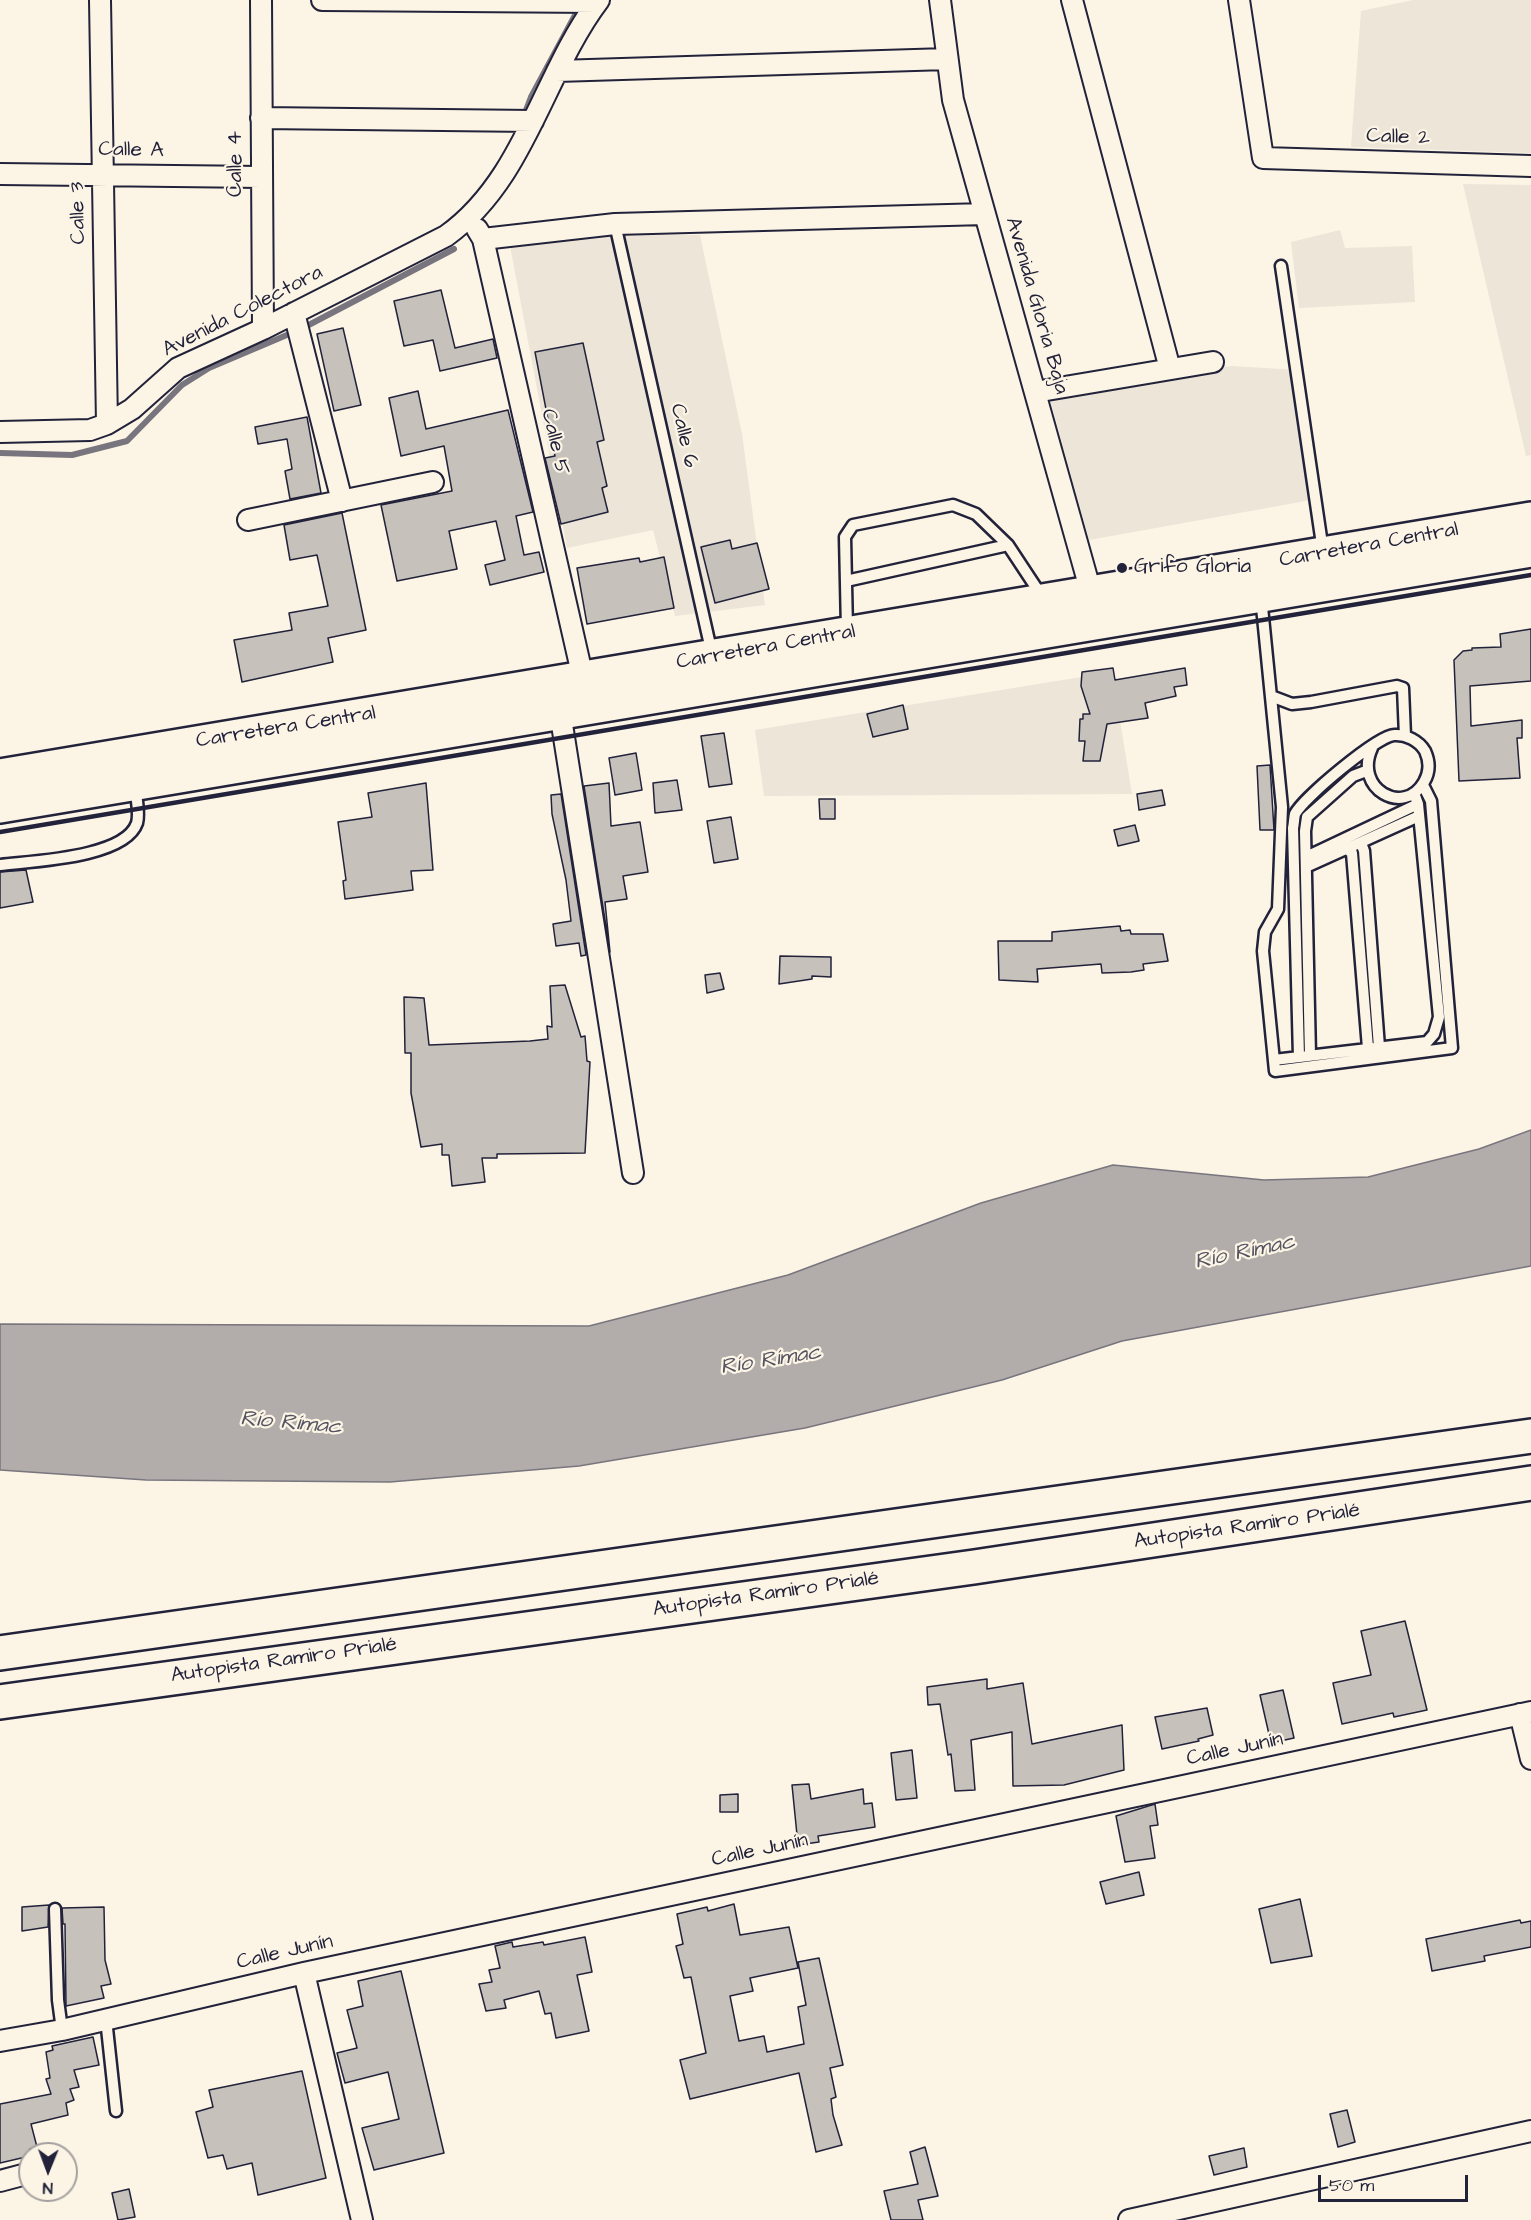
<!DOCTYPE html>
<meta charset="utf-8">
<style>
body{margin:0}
#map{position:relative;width:1531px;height:2220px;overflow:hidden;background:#fcf5e5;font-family:"Architects Daughter",sans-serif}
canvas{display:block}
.north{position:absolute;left:18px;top:2142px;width:60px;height:60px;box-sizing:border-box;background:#fcf5e5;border:2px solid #a5a1a1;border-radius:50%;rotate:181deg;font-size:16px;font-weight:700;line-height:24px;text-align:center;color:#22223b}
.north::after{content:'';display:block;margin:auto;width:21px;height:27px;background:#22223b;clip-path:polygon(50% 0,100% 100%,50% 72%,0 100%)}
.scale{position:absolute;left:1318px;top:2175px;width:150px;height:27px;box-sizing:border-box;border:3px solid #22223b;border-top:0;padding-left:8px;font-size:18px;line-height:21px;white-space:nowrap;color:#22223b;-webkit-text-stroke:4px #fcf5e5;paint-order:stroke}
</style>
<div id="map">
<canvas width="1531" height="2220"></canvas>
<div class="north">N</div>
<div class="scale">50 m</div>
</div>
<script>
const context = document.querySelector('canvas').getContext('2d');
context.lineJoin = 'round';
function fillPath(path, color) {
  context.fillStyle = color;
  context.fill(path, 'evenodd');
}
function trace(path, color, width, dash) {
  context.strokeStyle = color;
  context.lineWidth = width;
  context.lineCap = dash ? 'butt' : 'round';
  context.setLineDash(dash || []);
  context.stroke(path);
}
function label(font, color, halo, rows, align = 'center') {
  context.font = font + ' "Architects Daughter",sans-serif';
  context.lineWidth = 4.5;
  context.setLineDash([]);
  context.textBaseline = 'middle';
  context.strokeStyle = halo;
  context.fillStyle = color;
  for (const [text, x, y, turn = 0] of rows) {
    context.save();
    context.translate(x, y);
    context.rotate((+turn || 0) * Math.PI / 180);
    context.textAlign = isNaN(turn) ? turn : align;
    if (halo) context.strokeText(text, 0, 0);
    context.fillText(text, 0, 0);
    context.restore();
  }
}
const built = new Path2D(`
 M1413,0H1531V153L1351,147L1361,11Z
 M1463,184L1531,185V455L1526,456Z
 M1340,230L1345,248L1412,246L1415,302L1299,308L1291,242Z
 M508,235H700L742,434L765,605L675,616L653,530L567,548Z
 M1232,366L1297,370L1317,499L1089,540L1048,392Z
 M1112,672L1132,794L764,796L755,730Z`);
const water = new Path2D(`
 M1531,1130V1266L1122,1341L1002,1380L805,1428L579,1466L390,1482L146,1480L0,1470V1324L589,1326L788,1275L981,1203L1113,1165L1264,1180L1368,1177L1479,1149Z`);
const stream = new Path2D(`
 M523,118L531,97L581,4
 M0,453L72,455L127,441L182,385L209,368L301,329L454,249`);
const building = new Path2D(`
 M441,290L455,348L493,339L497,358L440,371L433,340L404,346L394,301Z
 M343,328L361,405L334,411L317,334Z
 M583,343L604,440L597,442L607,486L602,488L608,512L561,524L545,458L555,456L535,352Z
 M418,391L426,429L508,410L533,512L516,516L524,555L539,552L544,572L490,585L485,565L505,560L496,521L449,531L457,569L397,581L381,505L452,491L444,446L401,456L389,398Z
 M307,417L321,493L290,499L285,471L292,469L287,439L258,444L255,427Z
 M342,513L366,630L328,638L333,662L242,682L234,640L292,630L289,613L328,606L317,555L290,560L284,525Z
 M730,540L732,549L757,543L769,589L715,603L701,547Z
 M664,557L674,608L587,624L577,568L639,558L640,562Z
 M1531,629V681L1470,686L1471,726L1522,720V738H1517L1520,778L1459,781L1454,660L1463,651L1472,650V648L1501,647L1500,634Z
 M1113,668L1115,680L1185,668L1187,685L1174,687L1176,696L1145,703L1148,718L1107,724L1100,761H1083L1085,741H1079L1080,719H1083V714H1090L1081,686L1082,672Z
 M903,705L908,729L873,737L867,714Z
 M724,733L732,784L709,787L701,736Z
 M636,753L642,790L615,795L609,758Z
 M1270,765L1274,830H1260L1257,766Z
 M677,780L682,810L655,813L653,783Z
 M426,783L433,870L411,871L413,890L345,899L343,881L346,880L338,822L372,817L368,793Z
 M609,783L611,826L640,822L648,872L623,876L627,899L605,902L610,952L584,786Z
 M1162,790L1165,805L1139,810L1137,794Z
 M561,794L586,955L581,956L579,943L556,946L553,924L571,921L566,880L552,814L551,795Z
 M819,799H835V819H820Z
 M731,817L738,859L714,863L707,821Z
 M1135,825L1139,841L1118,846L1114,830Z
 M26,870L33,902L0,908V872Z
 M1120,926L1121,931L1130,930L1131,934H1163L1168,961L1143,964L1144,970L1131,972L1102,973L1101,964L1037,969L1038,982L999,980L998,941H1052V932Z
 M780,956L831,957V977L812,976V979L779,984Z
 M720,973L724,989L707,993L705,975Z
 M565,985L581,1037L585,1036L587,1061L590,1062L585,1153L497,1154V1158H482L485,1182L452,1186L449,1155H442V1144L421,1147L411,1093V1053H405L404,997L424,998L429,1045L530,1041L548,1039L547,1026L552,1027L550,986Z
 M1405,1621L1427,1710L1394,1717L1393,1713L1342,1724L1333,1683L1371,1675L1361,1631Z
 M987,1679V1689L1023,1683L1032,1744L1122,1725L1124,1770L1064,1785L1013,1786L1012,1732L971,1740L975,1790L955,1791L951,1754L948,1755L940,1704L928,1705L927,1687Z
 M1283,1690L1294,1738L1271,1743L1260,1695Z
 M1207,1708L1213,1735L1198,1739L1199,1741L1162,1749L1155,1717Z
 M912,1750L917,1798L896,1800L891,1753Z
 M809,1784L811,1799L863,1789L864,1804L872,1803L875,1827L818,1836L819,1842L798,1845L792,1785Z
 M738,1794V1812H720V1795Z
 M1155,1804L1158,1825L1150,1826L1155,1858L1125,1862L1116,1816Z
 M1139,1872L1144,1895L1106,1904L1100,1882Z
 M1300,1899L1312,1956L1271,1963L1259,1909Z
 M734,1904L740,1935L789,1927L798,1968L750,1978L753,1991L730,1996L739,2041L764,2036L767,2052L804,2044L798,2007L806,2005L798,1962L819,1958L843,2065L830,2068L836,2097L831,2099L833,2115L842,2145L816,2152L799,2073L690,2099L680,2060L706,2053L691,1977L684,1978L676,1946L683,1944L677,1914L707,1907L708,1911Z
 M49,1905L48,1927L22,1931V1907Z
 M104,1907L105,1960L111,1984L101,1986L104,1998L66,2006L65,1924H63L62,1908Z
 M1520,1920L1521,1923L1531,1921V1947L1484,1956L1485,1961L1432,1971L1426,1939Z
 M585,1937L592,1972L577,1975L589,2031L556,2038L551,2013L545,2014L539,1991L504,2000L506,2008L486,2011L479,1984L492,1982L489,1970L500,1968L495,1946L512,1942L513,1947L543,1942L544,1945Z
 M401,1971L444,2153L374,2170L362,2128L399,2119L388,2072L345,2083L337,2053L357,2048L347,2010L363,2006L358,1981Z
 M93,2037L99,2065L74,2070L79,2087L70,2089L74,2100L66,2103L68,2115L31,2124L37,2147L30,2149V2156L0,2163V2104L51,2094L46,2079L50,2078L46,2052L53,2050L52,2046Z
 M302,2071L326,2178L258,2195L252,2163L227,2169L223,2155L208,2158L196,2112L213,2107L209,2090Z
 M1347,2110L1355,2142L1338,2147L1330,2114Z
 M925,2147L938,2196L918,2200L923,2220H891L884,2191L918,2184L910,2152Z
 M1244,2148L1247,2167L1214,2175L1209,2156Z
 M129,2189L135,2217L118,2220L112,2193Z`);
const service = new Path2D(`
 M615,224L712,654
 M1281,266L1323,551
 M846,581L1008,545
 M1261,597L1282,807L1278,909L1265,932L1263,951L1275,1071L1452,1048L1431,801L1423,785
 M847,630L845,537L853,525L953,505L976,514L1008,545L1041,595
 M1271,696L1292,704L1311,702L1397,686L1403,688L1405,736
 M1361,843L1364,851L1379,1047
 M1347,849L1352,853L1368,1048
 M1306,857L1418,804
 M0,865C32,861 125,858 137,823C140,813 136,797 135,786
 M1306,867L1419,816
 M1310,1055L1305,831L1307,817L1353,776L1366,771
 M1299,1057L1293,828C1294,824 1294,818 1295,814C1303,798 1377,736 1394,735C1406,734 1419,741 1425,751C1430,762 1430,772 1424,782C1404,817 1353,789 1372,748
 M1274,1060L1427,1042L1434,1034L1439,1017L1418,804L1414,793
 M55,1909L58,2000L62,2030
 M106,2019L116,2111`);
const minor = new Path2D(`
 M100,0L107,424
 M261,0L263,329
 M322,0L597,2
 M940,0L953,100L1094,603
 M1072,0L1170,369
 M1239,0L1263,158L1531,166
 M557,71L947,59
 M261,118L533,121
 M0,174L261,177
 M477,229L483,239L583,678
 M483,239L615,224L985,214
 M294,313L342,501
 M1035,392L1213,362
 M0,432L90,430L107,424L132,409L178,368L263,329L446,236C525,180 543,74 599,0
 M248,520L433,482
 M560,712L633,1173
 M1520,1714L1531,1759
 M304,1973L362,2220
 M0,2041L62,2030L304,1973L1531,1712
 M0,2181L30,2173
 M1129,2220L1531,2131`);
const trunk = new Path2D(`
 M0,776L1531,519
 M0,806L1531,550
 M0,1653L1531,1436
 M0,1702L974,1567L1531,1483`);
const rail = new Path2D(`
 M0,832L1531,575`);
const markers = [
 [1122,568,6,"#22223b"]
];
const streetNames = [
 ["Calle 2",1398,138,2],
 ["Calle A",131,151,1],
 ["Calle 4",237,164,-90],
 ["Calle 3",79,213,-91],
 ["Avenida Gloria Baja",1036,306,74],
 ["Avenida Colectora",243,312,-27],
 ["Calle 6",683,436,77],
 ["Calle 5",554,442,77],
 ["Carretera Central",1369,546,-10],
 ["Carretera Central",766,648,-10],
 ["Carretera Central",286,728,-9],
 ["Autopista Ramiro Prialé",1247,1527,-8],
 ["Autopista Ramiro Prialé",766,1595,-8],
 ["Autopista Ramiro Prialé",284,1661,-8],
 ["Calle Junín",1235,1750,-12],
 ["Calle Junín",760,1851,-12],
 ["Calle Junín",285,1953,-13]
];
const poiNames = [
 ["Grifo Gloria",1134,568]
];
const waterNames = [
 ["Río Rímac",1245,1253,-12],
 ["Río Rímac",771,1361,-9],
 ["Río Rímac",291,1424,5]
];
fillPath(built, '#ece5d8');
fillPath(water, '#b2adab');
trace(water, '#78757e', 1.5);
trace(stream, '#78757e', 6);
fillPath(building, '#c6c1bb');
trace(building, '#22223b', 1.5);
trace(service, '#22223b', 15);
trace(minor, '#22223b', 24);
trace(trunk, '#22223b', 38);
trace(service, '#fcf5e5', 10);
trace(minor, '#fcf5e5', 20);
trace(trunk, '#fcf5e5', 33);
trace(rail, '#22223b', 4.5);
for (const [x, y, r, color] of markers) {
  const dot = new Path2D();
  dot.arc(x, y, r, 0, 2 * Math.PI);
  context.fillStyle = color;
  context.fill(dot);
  trace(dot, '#fcf5e5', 2);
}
label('21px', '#22223b', '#fcf5e5', streetNames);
label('21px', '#22223b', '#fcf5e5', poiNames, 'left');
label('italic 22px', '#545362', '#fcf5e5', waterNames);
</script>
